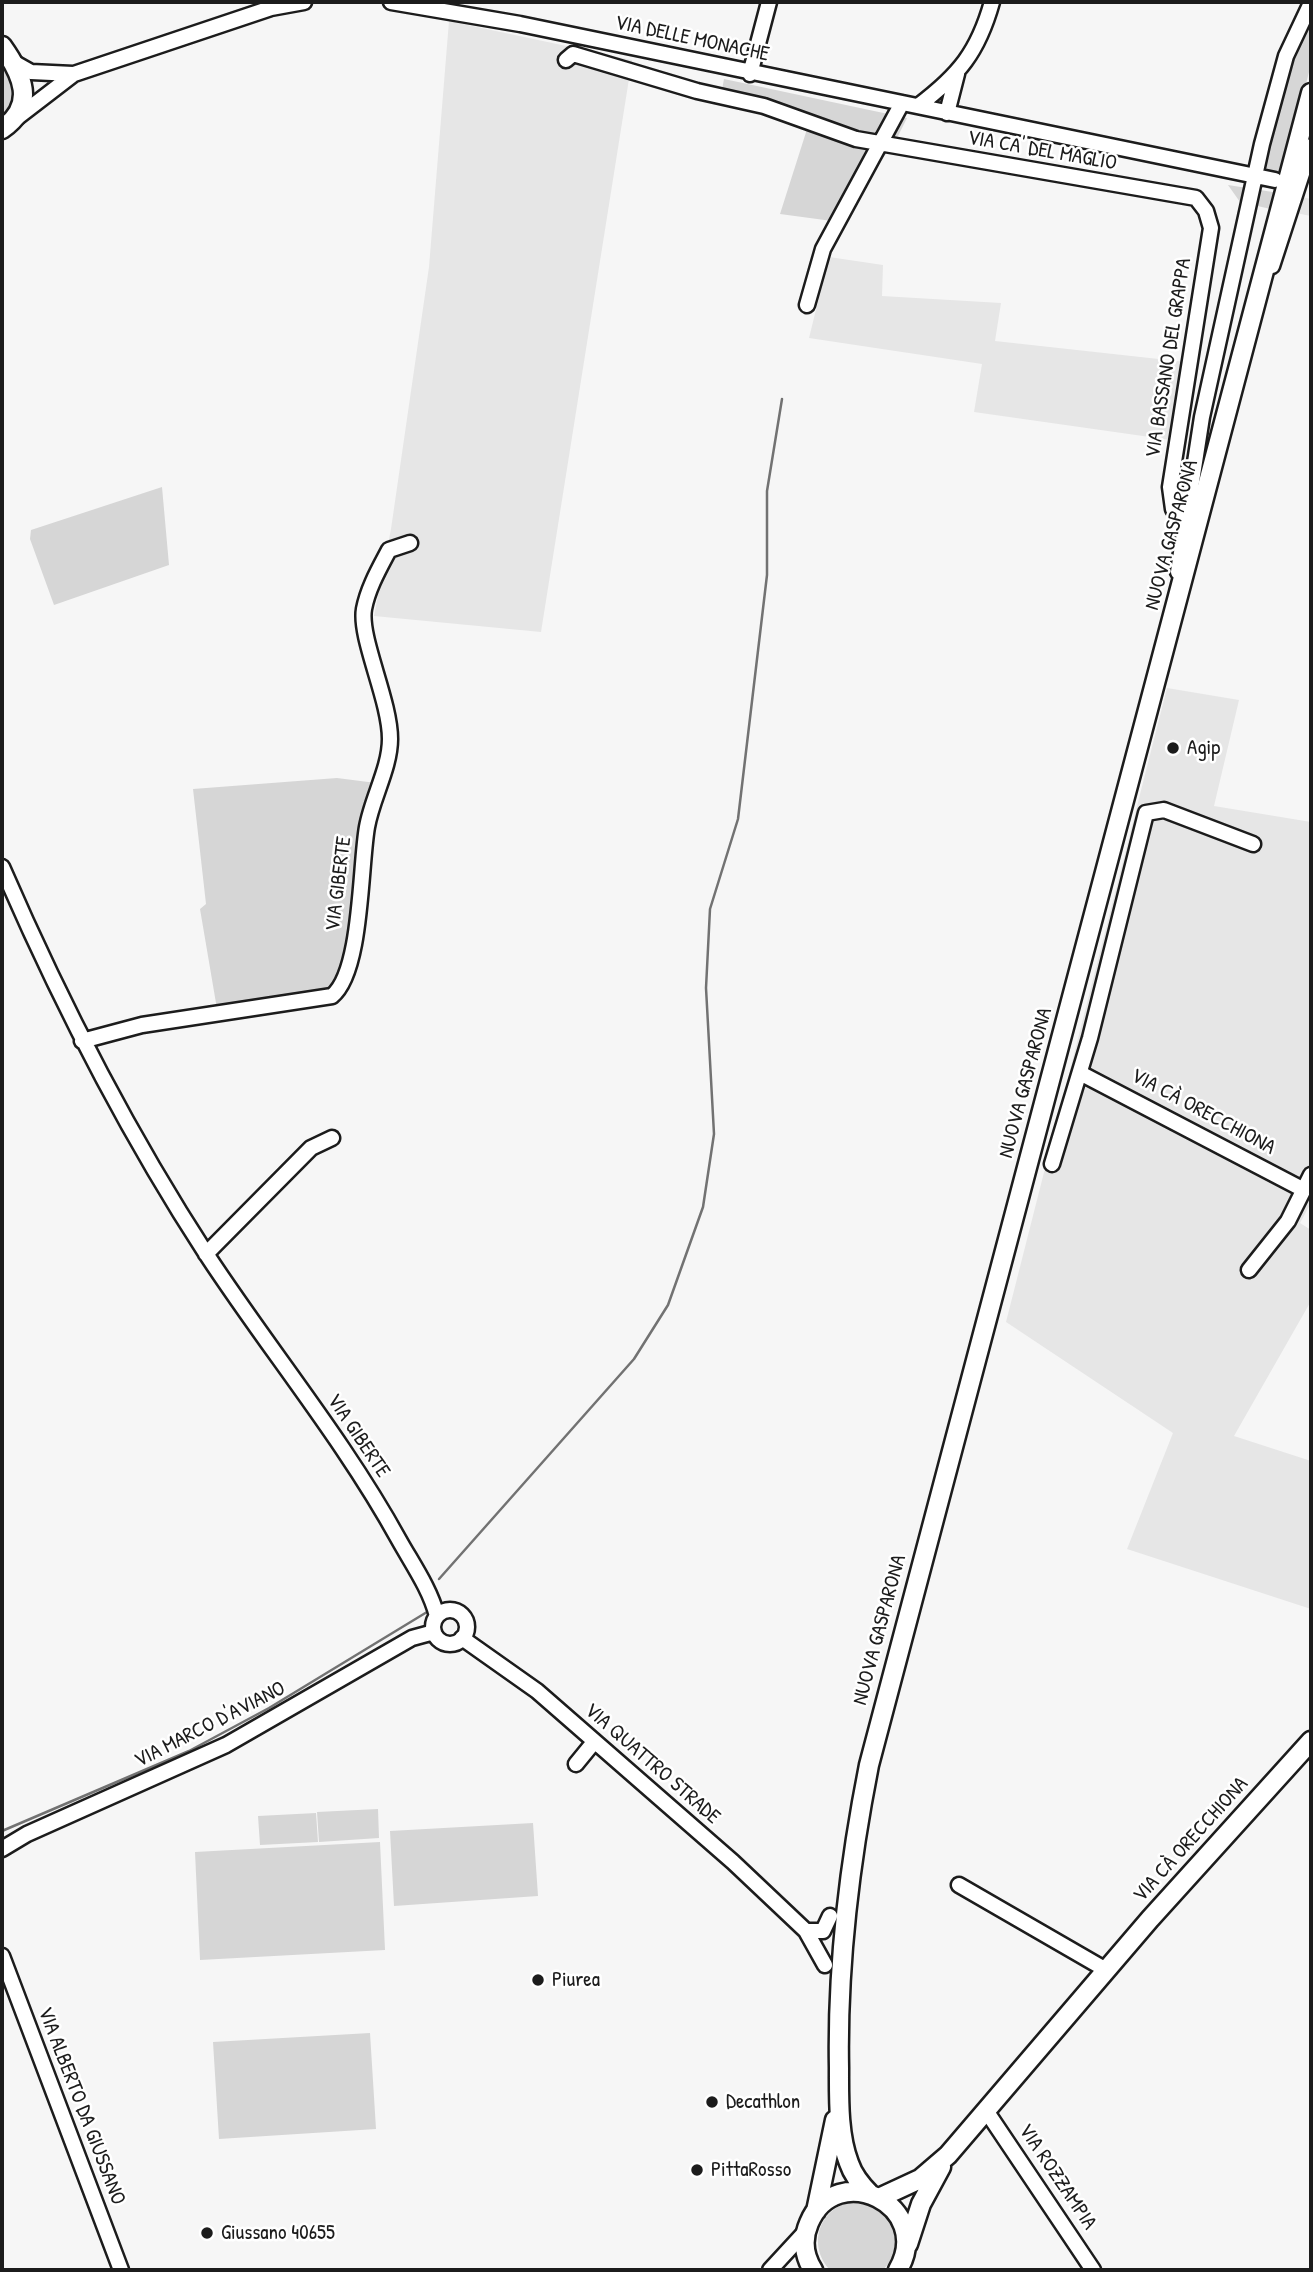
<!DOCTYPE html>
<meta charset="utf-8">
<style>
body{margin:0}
#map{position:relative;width:1313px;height:2272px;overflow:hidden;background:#f6f6f6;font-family:"Patrick Hand",sans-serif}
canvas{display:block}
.frame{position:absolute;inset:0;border:4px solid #1c1c1c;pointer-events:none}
</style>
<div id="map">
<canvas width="1313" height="2272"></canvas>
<div class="frame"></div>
</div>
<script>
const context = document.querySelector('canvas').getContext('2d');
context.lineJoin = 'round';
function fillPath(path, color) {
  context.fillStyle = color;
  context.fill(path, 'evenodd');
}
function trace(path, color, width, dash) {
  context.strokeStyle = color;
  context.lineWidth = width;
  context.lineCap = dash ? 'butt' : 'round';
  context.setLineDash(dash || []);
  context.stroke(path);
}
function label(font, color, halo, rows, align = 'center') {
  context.font = font + ' "Patrick Hand",sans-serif';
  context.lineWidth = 5;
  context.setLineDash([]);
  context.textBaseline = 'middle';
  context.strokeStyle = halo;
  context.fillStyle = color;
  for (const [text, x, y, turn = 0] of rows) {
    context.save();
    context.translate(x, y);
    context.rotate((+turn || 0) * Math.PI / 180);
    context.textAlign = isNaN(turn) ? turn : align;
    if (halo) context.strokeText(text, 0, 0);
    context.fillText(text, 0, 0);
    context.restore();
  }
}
const built = new Path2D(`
 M449,21L632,60L541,632L374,616L391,529L429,267Z
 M1296,196L1311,199V216L1291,212Z
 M829,257L883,265L882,296L1001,303L995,341L1186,362L1171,440L974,412L982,364L809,338Z
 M1167,688L1239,700L1214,806L1311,822V1203L1300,1223L1311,1230V1301L1234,1436L1311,1461V1609L1127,1549L1173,1433L1006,1322Z`);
const green = new Path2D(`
 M1311,9V64L1281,184L1250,180L1278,88Z
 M2,52L17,94L11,111L2,119Z
 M724,79L907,118L894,144L832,221L780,214L808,126L721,95Z
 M1228,185L1279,193L1275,210L1240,202Z
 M162,487L169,565L54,605L30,539L31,530Z
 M337,778L376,783L347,977L336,987L217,1009L200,909L206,904L193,789Z
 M378,1809L379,1838L319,1842L317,1812Z
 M316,1813L318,1842L260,1845L258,1816Z
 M533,1823L538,1896L394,1906L390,1831Z
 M380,1842L385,1950L200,1960L195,1852Z
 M370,2033L376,2129L219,2139L213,2042Z
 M855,2201C891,2203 910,2244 883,2270H830C806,2244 820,2206 855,2201Z`);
const stream = new Path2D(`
 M439,1579L634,1359L668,1305L703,1207L714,1134L706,988L710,909L738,819L767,575V491L782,399
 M2,1831L189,1751L269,1708L427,1612`);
const minor = new Path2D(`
 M391,2L520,24L1275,180
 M566,60L573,54L697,91L764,106L856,139L1196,198L1206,211L1211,228L1170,487L1173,509L1184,525
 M15,63L31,72L73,74
 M750,74L769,2
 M918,106C959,75 978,52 992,2
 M947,113L957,74
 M18,117L74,74L271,8L304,2
 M1272,266L1311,146
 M807,305L823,249L902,103
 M1178,572L1202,417L1262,144L1286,56L1311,3
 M2,867C60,1001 127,1132 207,1255C270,1351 344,1440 399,1540C413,1565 430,1589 437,1616
 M82,1041L142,1025L332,996C362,972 360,866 367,827C372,798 390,768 390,739C390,700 359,638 364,609C368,588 379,569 389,550L410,543
 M1080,1073L1304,1190
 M1052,1164L1090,1038L1146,813L1164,810L1253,844
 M206,1254L311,1148L332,1138
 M1249,1270L1288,1221L1311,1175
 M433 1627a17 17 0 1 1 34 0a17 17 0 1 1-34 0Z
 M462,1638L537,1691L733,1862L806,1931L825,1965
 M576,1764L594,1742
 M2,1849L27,1834L226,1745L412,1638L434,1632
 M959,1885L1101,1967L1105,1972
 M806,1931H823L830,1916
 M2,1956L121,2270
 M989,2107V2115L1093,2270
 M770,2270L806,2231`);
const major = new Path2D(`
 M2,46C22,74 37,105 2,129
 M870,2194C861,2185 853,2175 849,2163C838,2135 839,2098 839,2068C837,1965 849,1866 869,1765L1311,93
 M879,2198L920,2179L948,2155L1150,1919L1311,1741
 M816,2211L835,2120
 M908,2244L921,2204L941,2167
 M813,2270C804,2256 802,2239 809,2223C836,2158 935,2205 898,2270`);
const markers = [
 [1173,748,7,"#1c1c1c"],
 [538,1980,7,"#1c1c1c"],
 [712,2102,7,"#1c1c1c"],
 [697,2170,7,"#1c1c1c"],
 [207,2233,7,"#1c1c1c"]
];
const streetNames = [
 ["VIA DELLE MONACHE",692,39,12],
 ["VIA CA' DEL MAGLIO",1042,151,10],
 ["VIA BASSANO DEL GRAPPA",1169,358,-81],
 ["NUOVA GASPARONA",1172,535,-75],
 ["VIA GIBERTE",339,884,-83],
 ["NUOVA GASPARONA",1026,1083,-75],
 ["VIA CÀ ORECCHIONA",1203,1112,28],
 ["VIA GIBERTE",358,1436,56],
 ["NUOVA GASPARONA",880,1630,-75],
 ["VIA MARCO D'AVIANO",210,1725,-27],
 ["VIA QUATTRO STRADE",652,1764,41],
 ["VIA CÀ ORECCHIONA",1191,1840,-48],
 ["VIA ALBERTO DA GIUSSANO",81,2106,69],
 ["VIA ROZZAMPIA",1057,2177,56]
];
const poiNames = [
 ["Agip",1187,748],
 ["Piurea",552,1980],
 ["Decathlon",726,2102],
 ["PittaRosso",711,2170],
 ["Giussano 40655",221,2233]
];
fillPath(built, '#e6e6e6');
fillPath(green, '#d6d6d6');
trace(stream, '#727272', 2.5);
trace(minor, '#1c1c1c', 19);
trace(major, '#1c1c1c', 23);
trace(minor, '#fff', 14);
trace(major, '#fff', 18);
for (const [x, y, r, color] of markers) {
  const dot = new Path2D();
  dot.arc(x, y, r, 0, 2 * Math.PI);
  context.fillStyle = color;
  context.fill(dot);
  trace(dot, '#fff', 2.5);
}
label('21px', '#1c1c1c', '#fff', streetNames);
label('21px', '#1c1c1c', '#fff', poiNames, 'left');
</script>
